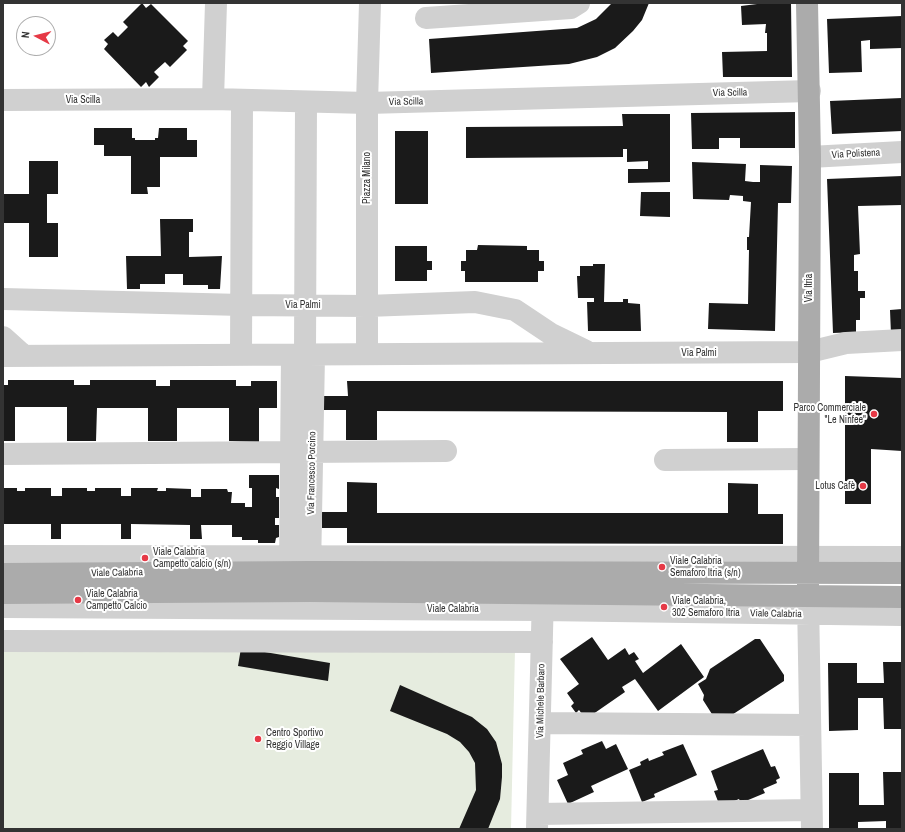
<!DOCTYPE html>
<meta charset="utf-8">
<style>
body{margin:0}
#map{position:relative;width:905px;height:832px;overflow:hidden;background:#fff;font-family:"Archivo Narrow",sans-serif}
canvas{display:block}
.frame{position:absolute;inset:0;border:4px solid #333;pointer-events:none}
.north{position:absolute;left:16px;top:16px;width:40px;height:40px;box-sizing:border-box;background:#fff;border:1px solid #adadad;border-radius:50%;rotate:277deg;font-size:11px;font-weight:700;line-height:16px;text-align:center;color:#333}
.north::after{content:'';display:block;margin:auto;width:14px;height:18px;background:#e63946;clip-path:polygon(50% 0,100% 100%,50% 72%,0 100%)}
</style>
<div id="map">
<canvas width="905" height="832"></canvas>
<div class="frame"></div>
<div class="north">N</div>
</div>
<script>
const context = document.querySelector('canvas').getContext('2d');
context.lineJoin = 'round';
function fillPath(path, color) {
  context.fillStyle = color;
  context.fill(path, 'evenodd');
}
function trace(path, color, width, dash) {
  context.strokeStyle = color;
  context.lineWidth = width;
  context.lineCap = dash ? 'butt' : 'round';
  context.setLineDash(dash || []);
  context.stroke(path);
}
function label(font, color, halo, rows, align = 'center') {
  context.font = font + ' "Archivo Narrow",sans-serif';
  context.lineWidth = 4;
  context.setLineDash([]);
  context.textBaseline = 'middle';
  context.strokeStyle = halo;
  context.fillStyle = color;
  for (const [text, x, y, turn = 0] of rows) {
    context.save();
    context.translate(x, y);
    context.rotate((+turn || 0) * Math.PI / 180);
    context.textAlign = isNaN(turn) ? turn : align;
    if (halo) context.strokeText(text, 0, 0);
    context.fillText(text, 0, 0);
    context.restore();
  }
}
const green = new Path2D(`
 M3,645L515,649L511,829H3Z`);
const building = new Path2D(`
 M142,3L146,8L151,4L188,41L183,46L187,50L170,67L165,62L154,72L159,77L149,87L146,82L141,87L104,49L108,44L104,40L113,32L118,37L128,27L123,22Z
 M612,3H649L642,20L633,31L615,48L597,57L569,64L431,73L429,39L577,28L596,19Z
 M765,3H791L792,77H723L722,52L767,51V33H765L766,24L742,25L741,6Z
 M902,16V48L870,49V40L861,41L862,72L829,73L827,19Z
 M902,98V131L832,134L830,101Z
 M795,112V148H740V138H719V149H692L691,113Z
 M622,114H670V182L628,183V169H648V161L627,162V149H623V157L466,158V127L623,126Z
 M94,128H132V138H135V140H155V138H158L159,128H187V140H197V157H160V187H147L148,194H131V156H104V145H94Z
 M395,131H428V204H395Z
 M29,161H58V194H47V223H58V257H29V223H3V194H29Z
 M692,162L746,164L745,181L753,182H760V165L792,166L791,203H778L775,331L708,329L709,303L748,304L749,250H747V237H749L751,202L743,201V196L730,195L729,200L693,199Z
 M902,176V205L858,206L860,254L854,255V271H858V291H865V298H860V320H856V332L833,333L827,179Z
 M641,192H670V217L640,216Z
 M160,219H193V232H189V257L222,256L220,289H208V285H183V274H165V284H140V289H127L126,256H161Z
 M478,245L527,246V250H539V261H544V271H538V282H465V271H461V261H466V250H477Z
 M395,246H427V261H432V270H427V281H395Z
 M593,264H605L604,302H623V299H628V303L640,304L641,331H588L587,302H594V298H578L577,276H580V266H593Z
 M902,309V333L891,334L890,310Z
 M845,376L902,378V451L871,449V504H845Z
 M8,380H74V385H90V380H156V386H170V380H236V386H251V381H277V408H259V442L229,441V408H177V441H148V408H97L96,441H67V407H15V441H3V385H8Z
 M347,381H783V411H758V442H727V412L377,411V440H346V410H322V396H348Z
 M249,475H279V489L276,488V497H279V518H275V525H279V537L276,538L275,543H258V540H242V537H232V525H201L202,539H190V525L131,524V539H121V524H61V539H51V524H3V488H17V491H25V488H51V496H62V488H87V491H95V488H121V496H131V488H158L157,491H166V488L191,489V497H201V489H227L228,492H232L231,503H245V507H252V488H249Z
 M347,482L377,483V513H728V483L758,484V514H783V544L347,543V528H322V512H347Z
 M592,637L608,660L625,648L629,655L634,652L639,659L635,661L643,673L681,644L704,677L658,711L635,679L622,687L625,692L586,719L579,710L576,713L571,706L574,703L567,693L579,684L560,659Z
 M755,639H760L784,675V681L721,722H717L703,700L704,695L698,684L706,679L710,669Z
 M241,648L330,663L328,681L238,666Z
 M883,662H902V729H884L883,698H858V730L829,731L828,663H857V683H884Z
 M400,685L472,717L487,729L496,742L502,764V777L500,799L488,829H459L476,790L475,763L469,752L460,742L447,734L390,711Z
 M602,741L606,749L616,744L628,769L591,786L594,792L568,804L557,780L568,775L563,763L583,754L581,750Z
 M683,744L697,775L654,794L655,797L642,802L629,770L641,765L640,762L648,758L649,761L664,755L662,752Z
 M763,749L771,767L775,766L780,778L776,780L777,783L763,789L765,793L741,803L739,799L725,805L719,804L714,791L718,790L711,771Z
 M883,772H902V829H886V821L858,822V829H829V773H859V805H884Z`);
const minor = new Path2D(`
 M426,18L571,8L579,3
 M213,99L216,3
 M3,100L213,99L367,103L810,91
 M810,157L902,152
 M3,299L242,305L367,306L475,302L515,310L551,334L586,351
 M3,337L23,355
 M367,354V103L370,3
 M241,355L242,101
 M305,355L306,102
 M3,356L809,352L846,343L902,340
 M3,454L446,451
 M665,460L808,459
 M3,556L902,557
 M310,570L314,355
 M290,572L292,355
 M808,600L812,829
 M3,607L542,610L902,615
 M3,641L542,642
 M541,723L809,725
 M538,814L811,810
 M537,828L543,594`);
const major = new Path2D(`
 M807,3L810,157L808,588
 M3,574L310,572L902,573
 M3,593L310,591L902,597`);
const markers = [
 [874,414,4,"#e63946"],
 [863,486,4,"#e63946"],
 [145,558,4,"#e63946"],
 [662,567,4,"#e63946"],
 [78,600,4,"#e63946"],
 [664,607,4,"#e63946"],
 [258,739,4,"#e63946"]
];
const streetNames = [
 ["Via Scilla",730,93,-1],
 ["Via Scilla",83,100],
 ["Via Scilla",406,102,-1],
 ["Via Polistena",856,154,-3],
 ["Piazza Milano",367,178,-90],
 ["Via Itria",809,288,-90],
 ["Via Palmi",303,305],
 ["Via Palmi",699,353],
 ["Via Francesco Porcino",312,473,-89],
 ["Viale Calabria",117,573,-1],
 ["Viale Calabria",453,609],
 ["Viale Calabria",776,614,1],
 ["Via Michele Barbaro",541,701,-89]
];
const poiNames = [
 ["Parco Commerciale",866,408,"right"],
 ["\"Le Ninfee\"",866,420,"right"],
 ["Lotus Cafè",855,486,"right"],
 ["Viale Calabria",153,552],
 ["Campetto calcio (s/n)",153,564],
 ["Viale Calabria",670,561],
 ["Semaforo Itria (s/n)",670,573],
 ["Viale Calabria",86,594],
 ["Campetto Calcio",86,606],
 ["Viale Calabria,",672,601],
 ["302 Semaforo Itria",672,613],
 ["Centro Sportivo",266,733],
 ["Reggio Village",266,745]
];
fillPath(green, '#e6ecdf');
fillPath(building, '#1a1a1a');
trace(minor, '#d0d0d0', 22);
trace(major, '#ababab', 22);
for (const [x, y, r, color] of markers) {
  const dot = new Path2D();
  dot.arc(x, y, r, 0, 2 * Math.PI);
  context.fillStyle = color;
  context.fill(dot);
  trace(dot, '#fff', 1.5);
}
label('10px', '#333', '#fff', streetNames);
label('10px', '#333', '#fff', poiNames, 'left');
</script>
